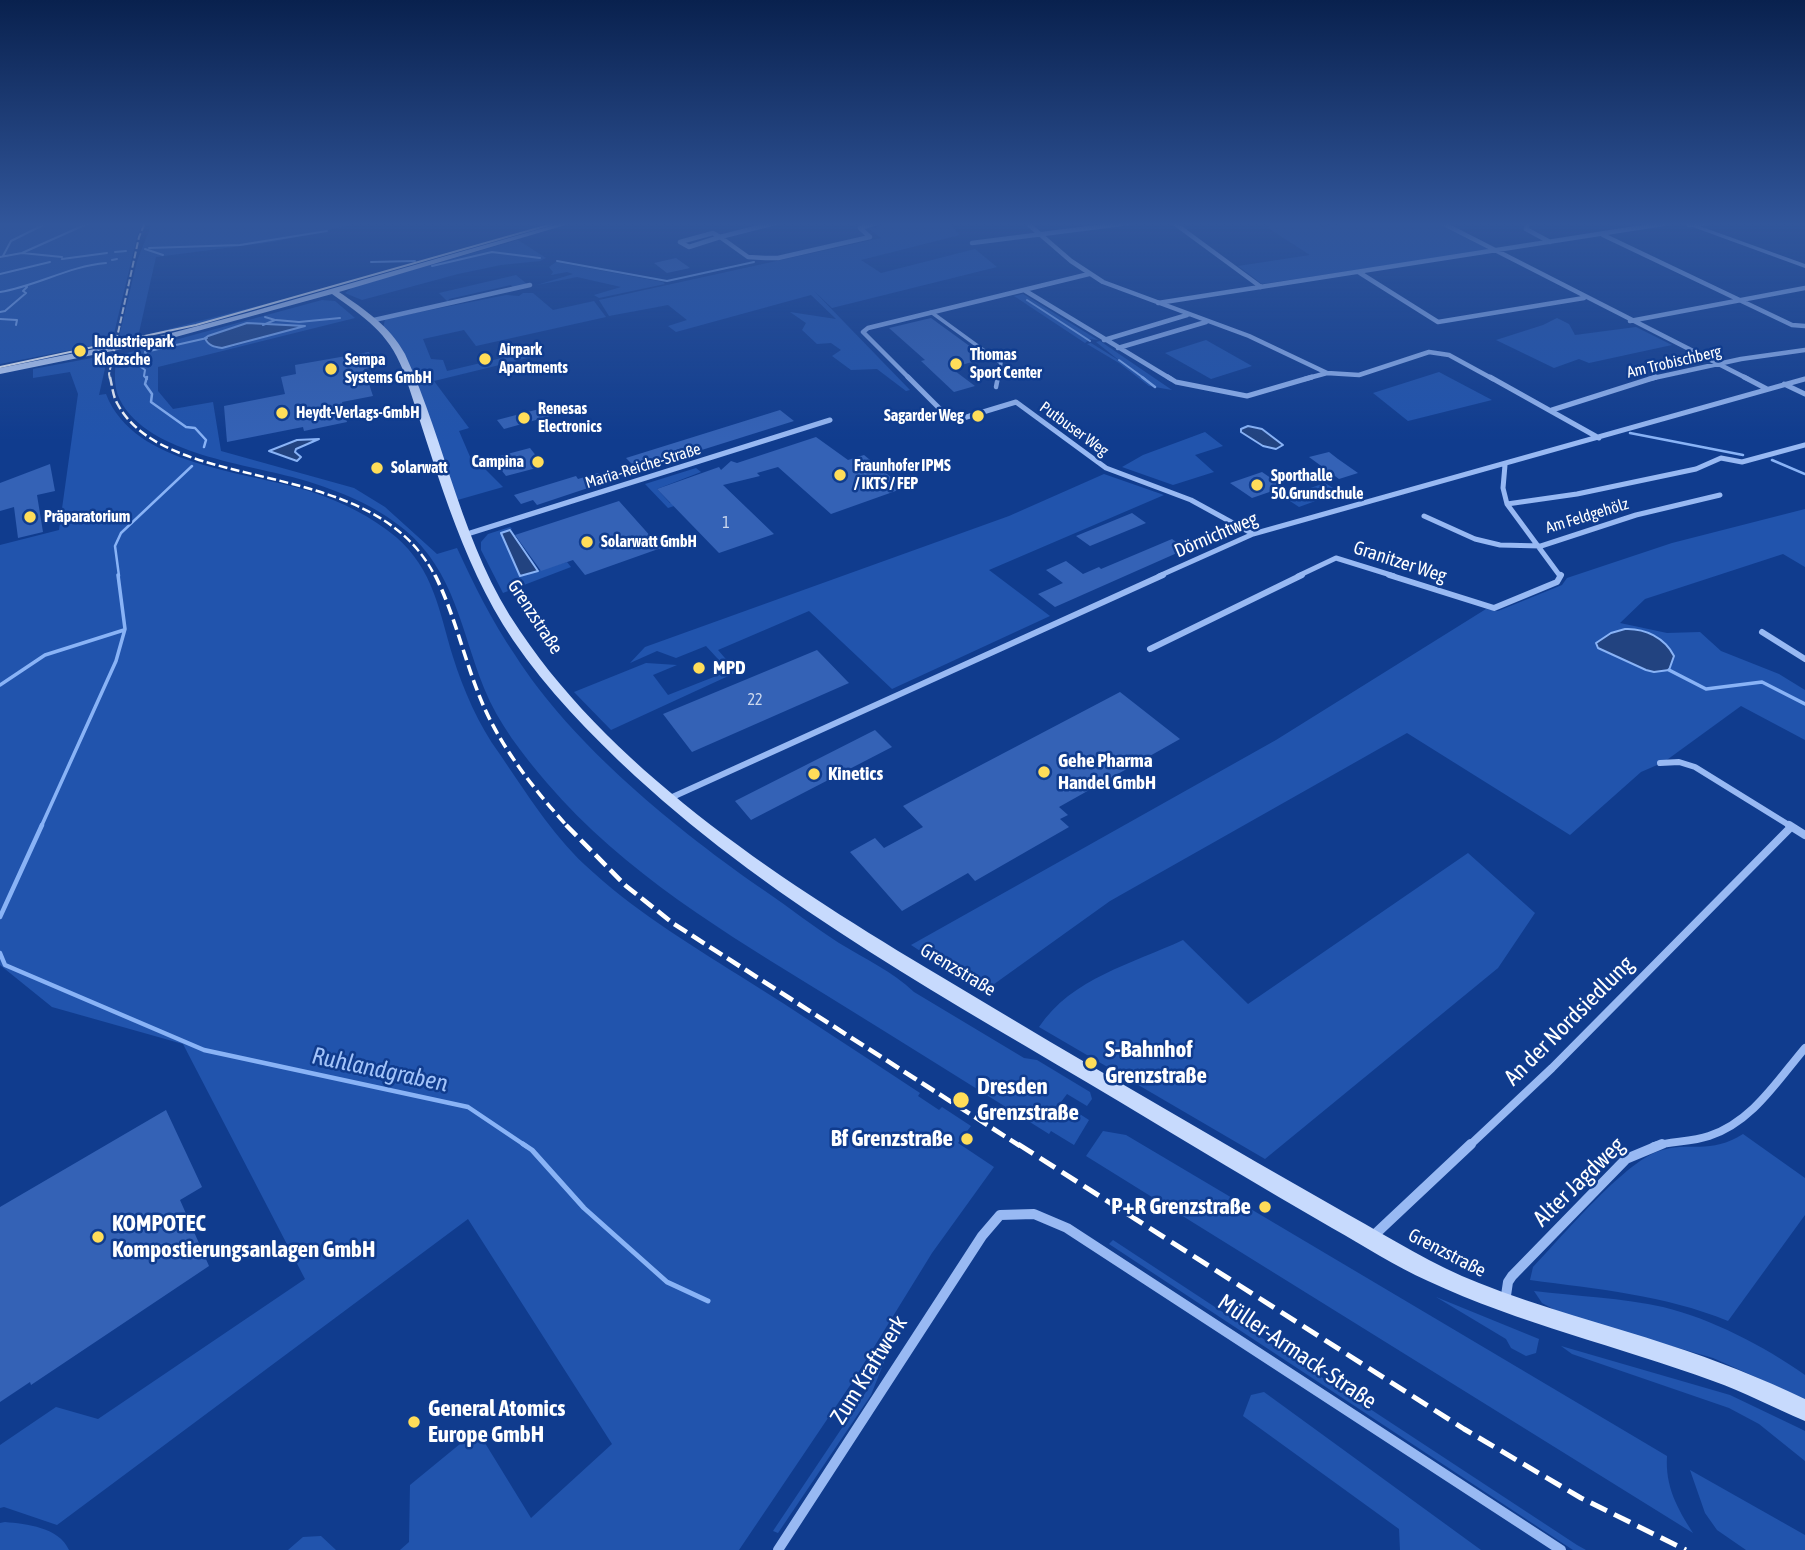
<!DOCTYPE html>
<meta charset="utf-8">
<style>
body{margin:0}
canvas{display:block;background:#103c8e}
</style>
<canvas width="1805" height="1550"></canvas>
<script>
const context = document.querySelector('canvas').getContext('2d');
context.lineJoin = 'round';
function fillPath(path, color) {
  context.fillStyle = color;
  context.fill(path, 'evenodd');
}
function trace(path, color, width, dash) {
  context.strokeStyle = color;
  context.lineWidth = width;
  context.lineCap = dash ? 'butt' : 'round';
  context.setLineDash(dash || []);
  context.stroke(path);
}
function label(font, color, halo, rows, align = 'center') {
  context.font = font + ' "Asap Condensed",sans-serif';
  context.lineWidth = 5;
  context.setLineDash([]);
  context.textBaseline = 'middle';
  context.strokeStyle = halo;
  context.fillStyle = color;
  for (const [text, x, y, turn = 0] of rows) {
    context.save();
    context.translate(x, y);
    context.rotate((+turn || 0) * Math.PI / 180);
    context.textAlign = isNaN(turn) ? turn : align;
    if (halo) context.strokeText(text, 0, 0);
    context.fillText(text, 0, 0);
    context.restore();
  }
}
const green = new Path2D(`
 M0,223H143L137,237L112,342L0,364Z
 M152,223H360L273,242L156,257L138,337L346,283C271,304 195,329 118,341L137,261Z
 M892,223H949L960,235L861,260L881,273L975,249L997,267L832,308L813,290L910,390L906,391L877,369L851,370L832,356L841,350L831,343L817,344L802,330L806,323L790,312L836,319L811,295L676,332L668,326L687,320L668,305L609,316L599,300L881,238L869,229Z
 M1272,223H1316L1322,227L1347,223H1437L1490,250L1262,284L1238,266L1310,255L1268,228Z
 M518,240L546,258L540,261L501,265L458,274L362,300L345,293L353,287Z
 M556,262L663,282L665,284L599,298L594,295L621,287L577,277L537,285L573,274L567,272L551,275L553,272L549,267Z
 M516,275L527,284L513,288L511,285L449,299L448,302L439,293Z
 M523,293H533L553,310L594,301L606,317L476,346L464,330L423,339L431,359L443,360L447,371L527,352L532,357L434,381L469,428L459,431L474,466L481,465L503,487L454,501L405,364L383,329L385,319L506,295L519,296Z
 M1023,294L1098,340L1090,339L1085,343L1014,296Z
 M322,300L335,301L355,318L158,367V391L173,409L213,402L221,451L354,488L385,507L437,554L457,548C474,585 492,621 515,655C572,745 678,831 765,891C790,908 814,927 839,943C865,959 892,971 914,992L1024,1058L1037,1060L1090,1092L1092,1099L1087,1106L1067,1094L1061,1102L1089,1120L1074,1145L1051,1131L1049,1134C975,1088 901,1041 826,995C727,934 624,873 547,783C523,755 498,723 484,688C461,631 455,572 405,530C375,505 339,491 303,480C250,464 148,455 120,400C113,386 115,371 116,356ZM259,323L304,326L232,347H213Z
 M1557,318L1569,324L1575,335L1636,327L1672,345L1589,363L1579,359L1554,368L1496,340L1543,325Z
 M1206,340L1252,366L1211,379L1165,353Z
 M1100,341L1172,390L1149,386L1119,363L1087,344L1091,343L1120,361L1096,342Z
 M108,355L99,395L106,394C134,467 248,471 312,492C342,502 372,517 396,537C434,570 439,611 453,657C463,689 479,726 499,753C525,791 551,833 585,865C632,909 686,942 740,976C801,1014 860,1054 920,1093L918,1096L939,1110L942,1107L971,1126L958,1143L994,1167L932,1253L853,1381L739,1550H400L409,1542L410,1485L477,1430L531,1518L612,1444L468,1219L57,1525L4,1507L0,1508V1445L56,1407L98,1419L305,1279L183,1044L52,1007L0,965V545L59,530L78,394L70,372L33,378V369Z
 M1439,372L1492,400L1408,421L1373,393Z
 M1205,432L1223,446L1195,455L1214,472L1173,485L1122,467L1143,455Z
 M696,468L701,472L657,489L670,503L708,490L711,494L668,508L645,484Z
 M1104,474L1164,495L989,570L1050,616L892,689L809,611L718,650L737,672L611,730L574,692L646,663L677,665L653,675L668,695L729,671L706,646L676,658L657,651L630,663L645,647L1009,516Z
 M1325,483L1340,492L1299,507L1284,497Z
 M1805,509V567L1783,554L1645,599L1620,623L1667,633L1700,632L1721,651L1779,674L1805,690V740L1741,706L1664,762L1641,772L1570,835L1407,733L1110,901L983,992L911,945L1276,740L1486,609L1498,611L1562,585L1567,578L1672,543Z
 M510,527L512,529L502,533L520,576L567,562L571,567L503,593L481,550V542L488,534Z
 M1468,853L1535,913L1498,968L1265,1159L1039,1027C1072,978 1132,964 1183,940L1248,1004Z
 M1103,1131L1126,1135L1667,1456C1665,1486 1677,1508 1693,1533L1086,1156Z
 M1743,1134L1805,1178V1215L1728,1321C1665,1295 1597,1289 1530,1280L1533,1267C1561,1238 1623,1163 1659,1151C1688,1141 1711,1155 1743,1134Z
 M1113,1240L1577,1545L1586,1550H1573L1109,1244Z
 M1534,1291C1574,1296 1624,1298 1663,1307C1712,1319 1764,1346 1805,1375V1399L1713,1358L1564,1315L1542,1303Z
 M1436,1297L1539,1339L1536,1353L1526,1356L1511,1348L1506,1339Z
 M1561,1346L1730,1395L1799,1428L1805,1431V1461L1759,1424L1729,1408L1572,1354Z
 M881,1357L884,1362L871,1395L778,1533L773,1531L866,1392Z
 M1264,1392L1481,1550H1400L1399,1529L1243,1416L1251,1395Z
 M1690,1470L1805,1535V1550H1746L1717,1530L1705,1513Z
 M5,1522C26,1524 59,1527 69,1550H0V1523Z
 M321,1536L336,1550H288L303,1537Z`);
const water = new Path2D(`
 M247,323L305,326L222,348C215,347 208,346 205,338L208,336Z
 M1248,426L1262,429L1283,445L1276,449L1263,446L1241,432V429Z
 M319,439L296,449L295,452L301,457L297,461L269,451L297,440Z
 M510,530L538,571L520,576L501,533Z
 M1625,629C1645,628 1665,638 1674,656L1669,670L1654,672L1646,670L1598,648L1596,643L1611,633Z`);
const streamFar4 = new Path2D(`
 M149,248L240,245L327,231
 M145,249L163,255
 M115,252L126,251
 M3,256L11,241L47,223
 M0,257L22,253
 M62,257L22,253L89,223
 M62,259L107,253
 M112,260L117,259
 M557,261L667,281L754,262
 M371,262L415,261
 M432,266L492,252L540,258
 M0,274L50,262
 M0,292C37,286 69,266 106,263
 M1027,300L1090,341
 M0,312L5,311L26,293L23,291L27,287
 M0,319L17,320L16,325
 M276,320L299,322L340,318
 M263,325L275,320L265,317
 M1119,360L1145,379
 M147,379L144,376L145,370L141,367L149,360L145,352L207,338`);
const streamFar3 = new Path2D(`
 M147,377L145,384L152,394L151,402L186,427L195,428L206,440L204,447
 M1142,377L1155,387
 M1630,433L1743,455
 M1772,460L1805,474
 M119,576L115,546L121,533L192,466`);
const streamFar2 = new Path2D(`
 M1669,670L1706,689L1762,682L1805,704
 M0,685L45,655L124,630
 M41,827L116,661L125,629L118,575`);
const streamFar1 = new Path2D(`
 M0,917L42,825
 M0,953L5,965L204,1050L468,1107L526,1146`);
const stream = new Path2D(`
 M523,1144L532,1150L584,1208L667,1282L708,1301`);
const building = new Path2D(`
 M676,258L690,268L667,273L654,263Z
 M931,318L986,358L951,368L975,386L954,392L921,361L925,360L889,328Z
 M369,352L374,367L364,369L373,396L342,402L347,422L304,431L303,427L227,442L224,406L285,394L281,377L296,374L295,365Z
 M543,408L550,416L504,429L497,420Z
 M780,410L794,421L638,470L626,458Z
 M816,437L848,460L864,455L904,488L831,514L778,467L757,473L760,476L723,485L774,534L719,553L657,489L719,467L721,470L731,461L737,463Z
 M530,448L544,466L506,476L492,458Z
 M1329,452L1338,459L1358,473L1339,479L1309,457Z
 M50,464L55,491L37,495L43,532L18,538L14,507L0,511V483Z
 M1262,472L1284,487L1252,498L1230,483Z
 M598,473L606,482L537,505L533,500L521,504L514,495L576,476L578,479Z
 M619,501L661,548L585,575L573,560L541,571L515,535Z
 M1132,513L1146,523L1090,546L1076,536Z
 M1172,539L1186,549L1055,607L1038,594L1063,583L1046,570L1066,561L1083,574L1099,567L1101,569Z
 M817,650L849,683L692,752L663,714Z
 M1120,692L1180,739L1059,807L1068,815L1060,819L1069,827L975,881L968,873L902,911L850,852L875,838L884,848L923,827L903,806Z
 M875,730L892,747L751,820L735,801Z
 M166,1110L202,1187L180,1200L209,1266L31,1385L30,1382L0,1402V1207Z`);
const pedestrianFar1 = new Path2D(`
 M931,312L1001,363L998,379`);
const pedestrian = new Path2D(`
 M996,387L998,377`);
const minorFar4 = new Path2D(`
 M1027,223L1071,261L1103,282L1249,336L1327,373L1359,375L1429,352L1449,355L1493,379
 M1174,223L1261,287
 M1442,223L1748,379
 M1528,223L1526,229L1550,242
 M1689,225L1708,223
 M1603,235L1792,325L1805,326
 M680,242L689,247L720,237L748,257L765,258H778L870,237L860,228L876,223
 M680,242L713,233L720,237L775,223
 M972,243L1129,223
 M1360,273L1438,322L1584,298
 M1024,290L1171,379
 M1158,303L1669,223
 M374,320L530,285
 M1630,321L1805,288
 M1104,340L1187,315
 M1118,348L1206,322
 M910,379L863,332L868,328L1089,274
 M1305,379L1327,373
 M1649,379L1741,359L1805,350`);
const minorFar3 = new Path2D(`
 M908,377L946,415L960,419L1016,402L1106,468L1191,500L1253,534
 M1168,377L1176,382L1247,396L1312,377
 M1490,377L1599,438
 M1744,377L1767,389
 M1784,384L1805,394
 M1552,410L1656,377
 M1505,465L1503,488L1507,504L1560,576
 M1507,504L1577,494L1696,469L1721,458L1742,462L1805,445
 M1424,516L1475,539L1500,545L1541,546L1636,515L1720,495
 M464,535L830,420
 M1159,576L1253,534L1805,379
 M1298,576L1336,558L1394,576`);
const minorFar2 = new Path2D(`
 M1389,575L1494,608L1557,582L1561,575
 M1762,632L1805,659
 M1150,649L1302,575
 M1660,763L1679,762L1695,767L1792,827
 M668,799L1163,575`);
const minorFar1 = new Path2D(`
 M1789,825L1805,835
 M1469,1146L1552,1068L1791,827
 M1654,1146C1672,1141 1691,1142 1709,1136C1752,1122 1777,1081 1805,1048`);
const minor = new Path2D(`
 M1371,1238L1471,1144
 M1505,1302L1508,1282L1512,1276L1626,1159L1662,1144
 M778,1550L982,1236L1000,1215L1034,1214L1067,1228L1561,1550`);
const tertiary = new Path2D(`
 M1682,223H1691L1805,264V268Z`);
const secondary = new Path2D(`
 M561,223H572L339,292C365,310 390,326 405,354C447,446 462,547 520,631C618,777 791,887 940,976C1013,1020 1086,1063 1160,1106C1223,1143 1286,1179 1349,1215C1392,1239 1433,1265 1479,1283C1541,1308 1606,1324 1669,1345C1716,1360 1761,1378 1805,1399V1421C1774,1408 1744,1392 1713,1381C1618,1346 1520,1324 1428,1281C1395,1266 1364,1246 1332,1228C1261,1187 1190,1144 1120,1102C953,1002 778,908 635,776C590,734 547,690 513,640C458,558 435,462 403,370C388,332 364,317 332,294L161,341L0,374V368L160,336L247,313Z`);
const tram = new Path2D(`
 M0,367L196,325L556,223`);
const railFar4 = new Path2D(`
 M110,379L109,374L139,237L145,223`);
const railFar3 = new Path2D(`
 M110,377C112,385 113,396 117,403C167,498 372,452 435,576`);
const railFar2 = new Path2D(`
 M435,575C456,617 465,664 484,707C503,750 536,792 568,827`);
const railFar1 = new Path2D(`
 M566,825L626,886L674,924L1020,1146`);
const rail = new Path2D(`
 M1018,1144L1464,1429L1581,1498L1686,1550`);
const markers = [
 [80,351,7,"#ffdd59"],
 [485,359,7,"#ffdd59"],
 [956,364,7,"#ffdd59"],
 [331,369,7,"#ffdd59"],
 [282,413,7,"#ffdd59"],
 [978,416,7,"#ffdd59"],
 [524,418,7,"#ffdd59"],
 [538,462,7,"#ffdd59"],
 [377,468,7,"#ffdd59"],
 [840,475,7,"#ffdd59"],
 [1257,485,7,"#ffdd59"],
 [30,517,7,"#ffdd59"],
 [587,542,7,"#ffdd59"],
 [699,668,7,"#ffdd59"],
 [1044,772,7,"#ffdd59"],
 [814,774,7,"#ffdd59"],
 [1091,1063,7,"#ffdd59"],
 [961,1100,9,"#ffdd59"],
 [967,1139,7,"#ffdd59"],
 [1265,1207,7,"#ffdd59"],
 [98,1237,7,"#ffdd59"],
 [414,1422,7,"#ffdd59"]
];
const farPoinames = [
 ["Industriepark",94,342],
 ["Klotzsche",94,360],
 ["Airpark",499,350],
 ["Apartments",499,368],
 ["Thomas",970,355],
 ["Sport Center",970,373],
 ["Sempa",345,360],
 ["Systems GmbH",345,378],
 ["Renesas",538,409],
 ["Electronics",538,427],
 ["Heydt-Verlags-GmbH",296,413],
 ["Sagarder Weg",964,416,"right"],
 ["Campina",524,462,"right"],
 ["Fraunhofer IPMS",854,466],
 ["/ IKTS / FEP",854,484],
 ["Solarwatt",391,468],
 ["Sporthalle",1271,476],
 ["50.Grundschule",1271,494],
 ["Präparatorium",44,517],
 ["Solarwatt GmbH",601,542]
];
const farStreetnames = [
 ["Am Trobischberg",1674,362,-13],
 ["Putbuser Weg",1074,429,36],
 ["Maria-Reiche-Straße",643,466,-17],
 ["Am Feldgehölz",1587,516,-17]
];
const numberNames = [
 ["1",726,523],
 ["22",755,700]
];
const streetNames = [
 ["Dörnichtweg",1216,535,-23],
 ["Granitzer Weg",1400,562,18],
 ["Grenzstraße",535,617,57],
 ["Grenzstraße",958,970,31],
 ["Grenzstraße",1447,1253,27]
];
const poiNames = [
 ["MPD",713,668],
 ["Gehe Pharma",1058,761],
 ["Handel GmbH",1058,783],
 ["Kinetics",828,774]
];
const nearStreetnames = [
 ["An der Nordsiedlung",1569,1021,-45],
 ["Alter Jagdweg",1579,1182,-44],
 ["Müller-Armack-Straße",1297,1352,34],
 ["Zum Kraftwerk",869,1370,-58]
];
const nearPoinames = [
 ["S-Bahnhof",1105,1050],
 ["Grenzstraße",1105,1076],
 ["Dresden",977,1087],
 ["Grenzstraße",977,1113],
 ["Bf Grenzstraße",953,1139,"right"],
 ["P+R Grenzstraße",1251,1207,"right"],
 ["KOMPOTEC",112,1224],
 ["Kompostierungsanlagen GmbH",112,1250],
 ["General Atomics",428,1409],
 ["Europe GmbH",428,1435]
];
const nearWaternames = [
 ["Ruhlandgraben",380,1070,12]
];
fillPath(green, '#2154ad');
fillPath(water, '#224380');
trace(water, '#89b3f6', 2);
trace(streamFar4, '#89b3f6', 2);
trace(streamFar3, '#89b3f6', 2.5);
trace(streamFar2, '#89b3f6', 3.5);
trace(streamFar1, '#89b3f6', 4.5);
trace(stream, '#89b3f6', 5);
fillPath(building, '#3462b6');
trace(pedestrianFar1, '#98b9f3', 3.5);
trace(pedestrian, '#98b9f3', 4.5);
trace(minorFar4, '#98b9f3', 4.5);
trace(minorFar3, '#98b9f3', 5);
trace(minorFar2, '#98b9f3', 6);
trace(minorFar1, '#98b9f3', 8);
trace(minor, '#98b9f3', 10);
fillPath(tertiary, '#98b9f3');
fillPath(secondary, '#c7dafd');
trace(tram, '#fff', 2);
trace(railFar4, '#fff', 2, [7, 2.5]);
trace(railFar3, '#fff', 2.5, [9, 3.5]);
trace(railFar2, '#fff', 3.5, [11, 5]);
trace(railFar1, '#fff', 4.5, [15, 6]);
trace(rail, '#fff', 5, [18, 8]);
const sky = context.createLinearGradient(0, 0, 0, 440);
sky.addColorStop(0, '#09214e');
sky.addColorStop(0.51, '#31569b');
sky.addColorStop(1, '#31569b00');
context.fillStyle = sky;
context.fillRect(0, 0, 1805, 440);
for (const [x, y, r, color] of markers) {
  const dot = new Path2D();
  dot.arc(x, y, r, 0, 2 * Math.PI);
  context.fillStyle = color;
  context.fill(dot);
  trace(dot, '#103c8e', 2.5);
}
label('bold 16px', '#fff', '#103c8e', farPoinames, 'left');
label('16px', '#fff', '#103c8e', farStreetnames);
label('16px', '#ccd8ed', null, numberNames);
label('19px', '#fff', '#103c8e', streetNames);
label('bold 19px', '#fff', '#103c8e', poiNames, 'left');
label('23px', '#fff', '#103c8e', nearStreetnames);
label('bold 23px', '#fff', '#103c8e', nearPoinames, 'left');
label('italic 24px', '#a3c4fa', '#103c8e', nearWaternames);
</script>
